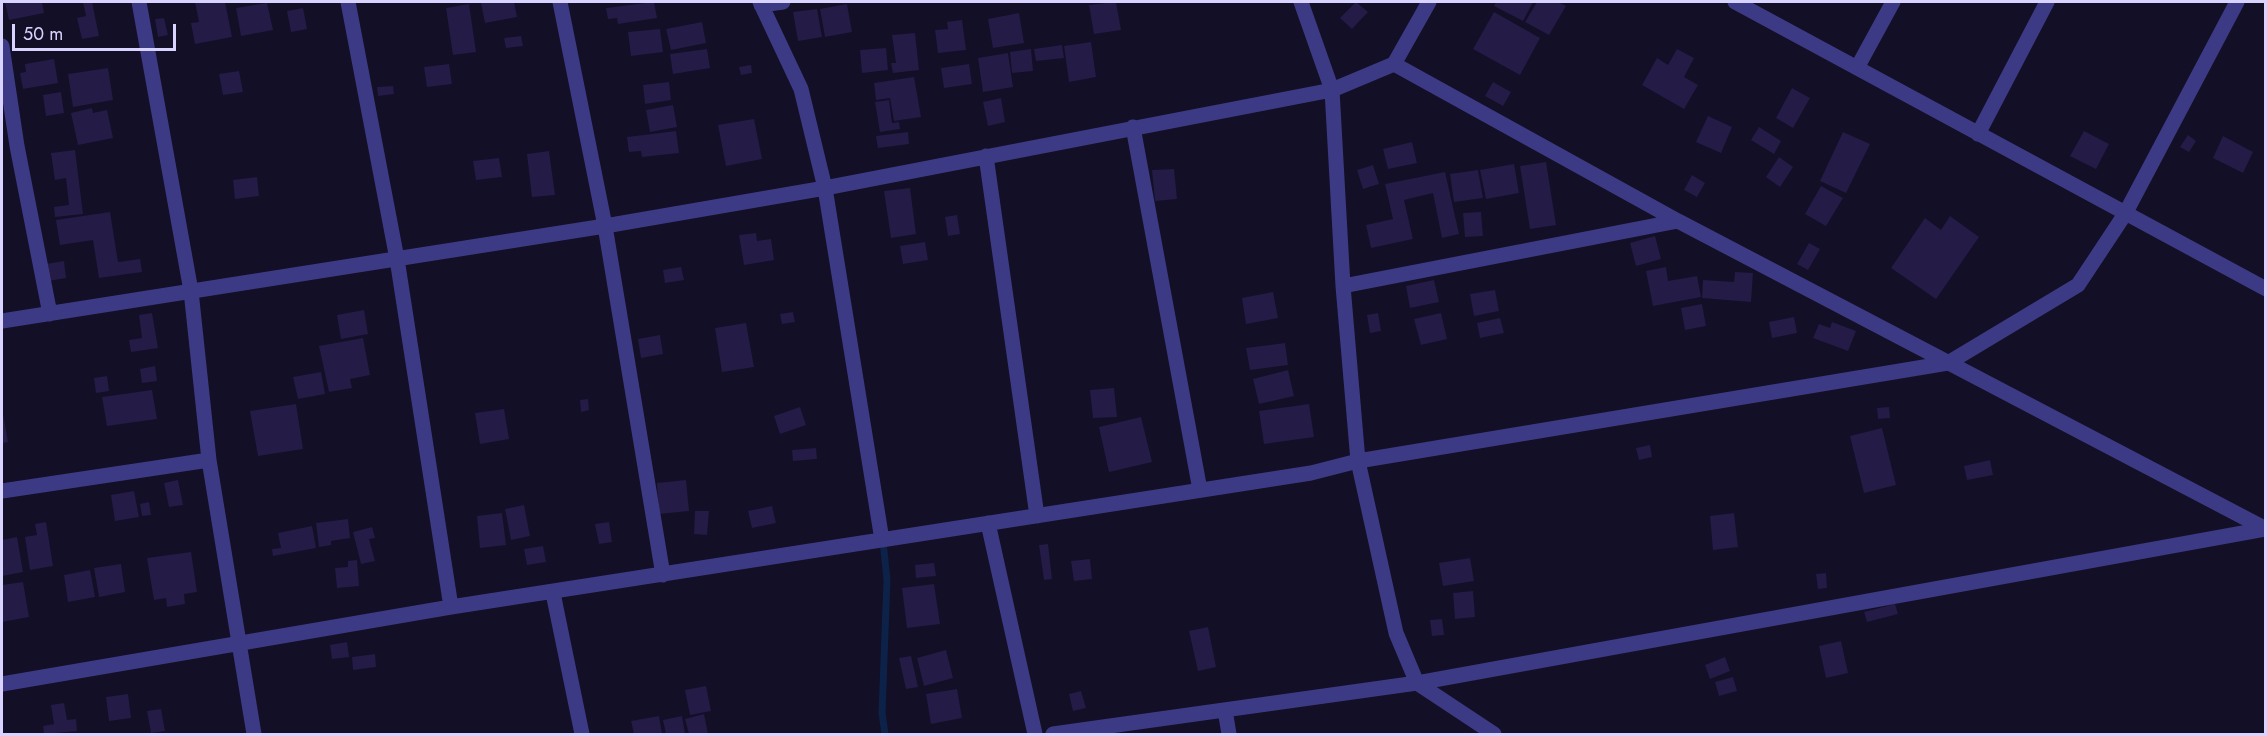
<!DOCTYPE html>
<style>
body{margin:0}
#map{position:relative;width:2267px;height:736px;overflow:hidden;background:#130f26;font-family:Jost,sans-serif}
canvas{display:block}
.frame{position:absolute;inset:0;border:3px solid #d9d4ff;pointer-events:none}
.scale{position:absolute;left:12px;top:24px;width:164px;height:27px;box-sizing:border-box;border:3px solid #d9d4ff;border-top:0;padding-left:8px;font-size:18px;line-height:21px;white-space:nowrap;color:#d9d4ff;-webkit-text-stroke:4px #130f26;paint-order:stroke}
</style>
<div id="map">
<canvas width="2267" height="736"></canvas>
<div class="frame"></div>
<div class="scale">50 m</div>
</div>
<script>
const context = document.querySelector('canvas').getContext('2d');
context.lineJoin = 'round';
function trace(path, color, width, dash) {
  context.strokeStyle = color;
  context.lineWidth = width;
  context.lineCap = dash ? 'butt' : 'round';
  context.setLineDash(dash || []);
  context.stroke(path);
}
function fillPath(path, color) {
  context.fillStyle = color;
  context.fill(path, 'evenodd');
}
const stream = new Path2D(`
 M883,541L887,580L882,713L885,734`);
const building = new Path2D(`
 M5,2H42L44,13L9,20Z
 M83,2H92L99,36L82,39L77,18L86,16Z
 M195,2H225L232,37L195,44L191,23L199,22Z
 M514,2L517,17L485,23L481,3Z
 M654,2L657,18L618,24L617,18L608,19L606,8Z
 M1116,2L1121,30L1094,34L1089,5Z
 M1356,2L1368,12L1352,29L1340,18Z
 M1496,2H1533L1523,21L1494,6Z
 M1537,2H1558L1566,6L1549,35L1525,22Z
 M267,3L273,30L241,36L236,8Z
 M469,4L476,52L453,55L446,8Z
 M847,4L852,32L825,37L820,9Z
 M303,8L307,29L291,32L287,11Z
 M817,9L822,37L798,41L793,12Z
 M1494,12L1540,38L1520,75L1473,49Z
 M1019,13L1024,43L993,48L988,19Z
 M164,18L168,35L158,37L155,19Z
 M962,20L966,50L938,53L935,30L948,29L947,22Z
 M702,22L706,43L671,50L666,29Z
 M660,29L663,52L631,56L628,32Z
 M915,33L919,70L893,73L891,63H896L892,35Z
 M521,36L523,46L506,48L504,38Z
 M1091,42L1096,77L1069,82L1064,46Z
 M1062,45L1064,58L1036,61L1034,49Z
 M886,48L888,70L862,73L860,50Z
 M707,49L710,68L673,74L670,54Z
 M1031,49L1033,71L1012,73L1010,52Z
 M1677,49L1694,58L1684,77L1698,85L1684,109L1642,85L1657,58L1668,65Z
 M1008,53L1013,87L983,92L978,58Z
 M54,59L58,83L23,89L20,73L26,72L25,64Z
 M449,64L452,84L427,87L424,67Z
 M969,64L972,84L944,88L941,68Z
 M751,65L752,73L741,75L739,67Z
 M108,68L113,100L73,107L68,74Z
 M239,71L243,92L223,95L219,74Z
 M914,77L921,117L894,121L890,98L876,100L874,83Z
 M669,82L671,100L645,104L643,85Z
 M1493,82L1511,92L1503,106L1485,96Z
 M393,86L394,94L378,96L377,87Z
 M1792,88L1810,98L1793,128L1776,118Z
 M61,92L64,113L46,116L43,95Z
 M1001,98L1005,122L988,126L983,102Z
 M889,100L892,123L899,122L900,129L880,132L875,102Z
 M673,105L677,127L650,132L646,110Z
 M92,108L93,113L107,110L113,138L78,145L71,113Z
 M1708,116L1732,127L1721,153L1696,142Z
 M754,119L762,159L726,166L718,125Z
 M1759,127L1781,141L1774,154L1751,140Z
 M676,131L679,153L642,157L641,151L629,152L627,137Z
 M2084,131L2109,144L2096,169L2070,156Z
 M908,132L909,144L878,148L876,136Z
 M1843,132L1870,144L1846,193L1820,181Z
 M2188,135L2196,141L2189,152L2180,147Z
 M2223,136L2253,152L2243,173L2213,158Z
 M1412,142L1417,163L1388,169L1383,149Z
 M75,150L83,214L55,217L54,207L69,205L66,178L55,180L51,153Z
 M549,151L555,195L532,197L527,154Z
 M1779,157L1793,167L1780,187L1766,177Z
 M499,158L502,177L476,180L473,161Z
 M1546,162L1556,225L1530,229L1520,166Z
 M1514,164L1519,193L1486,199L1480,170Z
 M1373,165L1379,184L1363,189L1357,170Z
 M1174,169L1177,199L1155,201L1152,170Z
 M1478,170L1483,198L1454,202L1450,174Z
 M1445,172L1459,234L1442,238L1433,193L1404,200L1413,239L1371,248L1366,225L1393,219L1385,184Z
 M1692,175L1705,183L1697,197L1684,190Z
 M257,177L259,196L235,199L233,180Z
 M1821,186L1843,198L1826,226L1805,214Z
 M910,188L916,234L891,238L884,191Z
 M110,212L118,262L140,259L142,272L99,278L93,240L60,245L56,220Z
 M1481,212L1483,236L1465,237L1463,213Z
 M957,215L960,234L948,236L945,217Z
 M1950,216L1979,237L1936,299L1891,268L1925,218L1941,230Z
 M756,233L757,241L771,239L774,260L744,265L739,235Z
 M1655,236L1661,259L1636,266L1630,243Z
 M925,242L928,260L903,264L900,246Z
 M1809,243L1820,249L1808,270L1797,264Z
 M64,261L66,278L48,281L46,264Z
 M681,267L684,280L665,283L663,270Z
 M1666,267L1668,281L1697,276L1701,297L1653,306L1646,271Z
 M1735,272L1753,273L1751,302L1702,298L1703,280L1734,282Z
 M1434,280L1439,302L1410,308L1406,286Z
 M1495,290L1499,311L1474,316L1470,294Z
 M1273,292L1278,318L1246,324L1242,298Z
 M1702,304L1706,326L1685,330L1681,308Z
 M364,310L368,334L341,339L337,315Z
 M793,312L795,322L782,324L780,314Z
 M152,313L158,348L131,352L129,340L142,338L139,315Z
 M1378,313L1381,331L1370,333L1367,315Z
 M1441,313L1447,339L1421,345L1414,319Z
 M1794,317L1797,333L1772,338L1769,322Z
 M1500,318L1504,333L1480,338L1477,323Z
 M1832,322L1856,331L1848,351L1813,338L1819,324L1830,328Z
 M746,323L754,367L722,372L715,328Z
 M660,335L663,354L641,358L638,339Z
 M363,338L370,375L350,379L352,388L329,392L319,346Z
 M1285,343L1288,365L1250,370L1246,348Z
 M155,366L157,381L142,383L140,369Z
 M1288,370L1294,396L1259,404L1253,379Z
 M321,372L325,394L298,399L293,377Z
 M107,376L109,391L96,393L94,378Z
 M1114,388L1117,417L1093,418L1090,390Z
 M152,390L157,419L107,426L102,397Z
 M588,399L589,410L581,412L580,400Z
 M296,404L303,449L258,456L250,411Z
 M1309,404L1314,437L1264,444L1259,411Z
 M800,407L806,425L780,434L774,416Z
 M1889,407L1890,418L1878,419L1877,408Z
 M2,409L8,442L2,443Z
 M504,409L509,439L480,444L475,413Z
 M1141,417L1152,462L1109,472L1099,427Z
 M1882,428L1896,485L1864,493L1850,436Z
 M1650,445L1652,457L1639,460L1636,448Z
 M816,448L817,459L793,461L792,450Z
 M1990,460L1993,475L1967,480L1964,466Z
 M178,480L183,505L169,507L164,483Z
 M686,480L689,511L659,514L657,483Z
 M134,491L139,517L115,521L111,495Z
 M149,502L151,515L142,516L140,504Z
 M524,505L530,536L511,540L505,509Z
 M772,506L776,523L752,528L748,511Z
 M695,511H709L707,535L694,534Z
 M502,513L506,545L480,548L477,516Z
 M1734,513L1738,547L1713,550L1710,516Z
 M348,519L350,538L331,541V545L319,547L316,523Z
 M46,522L53,566L30,570L25,537L37,535L35,524Z
 M609,522L612,542L599,544L595,524Z
 M312,526L316,548L273,556L272,549L281,548L278,533Z
 M372,527L375,538L369,539L375,561L361,564L353,532Z
 M17,537L23,572L2,576V540Z
 M1048,544L1052,579L1044,580L1039,545Z
 M543,546L546,562L527,565L524,549Z
 M191,552L197,592L184,594L185,604L167,607L166,598L154,600L147,558Z
 M1470,558L1474,581L1443,586L1439,563Z
 M1090,559L1092,579L1074,581L1071,561Z
 M357,560L359,586L337,588L335,568L348,567V561Z
 M934,563L936,576L916,578L915,565Z
 M121,564L125,592L99,597L94,568Z
 M90,570L95,597L68,602L64,575Z
 M1826,573L1827,588L1818,589L1816,574Z
 M23,582L29,617L2,622V585Z
 M934,584L940,624L907,628L902,588Z
 M1473,591L1475,617L1455,619L1453,593Z
 M1895,604L1898,614L1867,622L1864,612Z
 M1442,619L1444,635L1432,636L1430,620Z
 M1208,627L1216,667L1198,671L1189,631Z
 M1841,641L1848,673L1826,678L1819,646Z
 M347,642L349,657L332,659L330,645Z
 M946,650L953,678L924,686L917,658Z
 M375,654L376,667L353,670L352,657Z
 M911,656L918,687L906,689L899,658Z
 M1725,657L1730,671L1710,679L1705,665Z
 M1733,677L1737,691L1719,696L1715,682Z
 M706,686L711,711L690,715L685,690Z
 M957,689L962,718L931,724L926,694Z
 M1081,691L1086,708L1073,711L1069,694Z
 M128,694L131,718L109,721L106,697Z
 M64,703L67,720L76,719L77,731L44,734L43,726L54,724L51,705Z
 M161,709L165,731L151,733L147,711Z
 M704,714L708,734H689L685,719Z
 M659,716L662,734H634L631,721Z
 M682,716L685,734H666L663,720Z`);
const minor = new Path2D(`
 M139,2L191,291L209,460L254,734
 M348,2L397,259L451,607
 M560,2L605,226L663,575
 M760,2L801,89L825,188L882,540
 M1301,2L1332,90L1343,286L1358,461L1396,633L1417,683L1494,734
 M1735,2L2266,289
 M761,5L783,2
 M2,46L17,146L50,314
 M1394,64L1678,221L2266,529
 M1857,68L1893,2
 M1133,127L1200,490
 M1978,134L2047,2
 M986,156L1037,516
 M1343,286L1678,221
 M2,321L605,226L825,188L1332,90L1394,64L1429,2
 M2,491L209,460
 M988,523L1035,734
 M553,593L582,734
 M2,684L451,607L1311,473L1358,461L1948,363L2078,285L2125,214L2237,2
 M1225,710L1229,734
 M1053,734L1417,683L2265,529`);
trace(stream, '#0c2248', 7);
fillPath(building, '#241b47');
trace(minor, '#3d3a85', 15);
</script>
